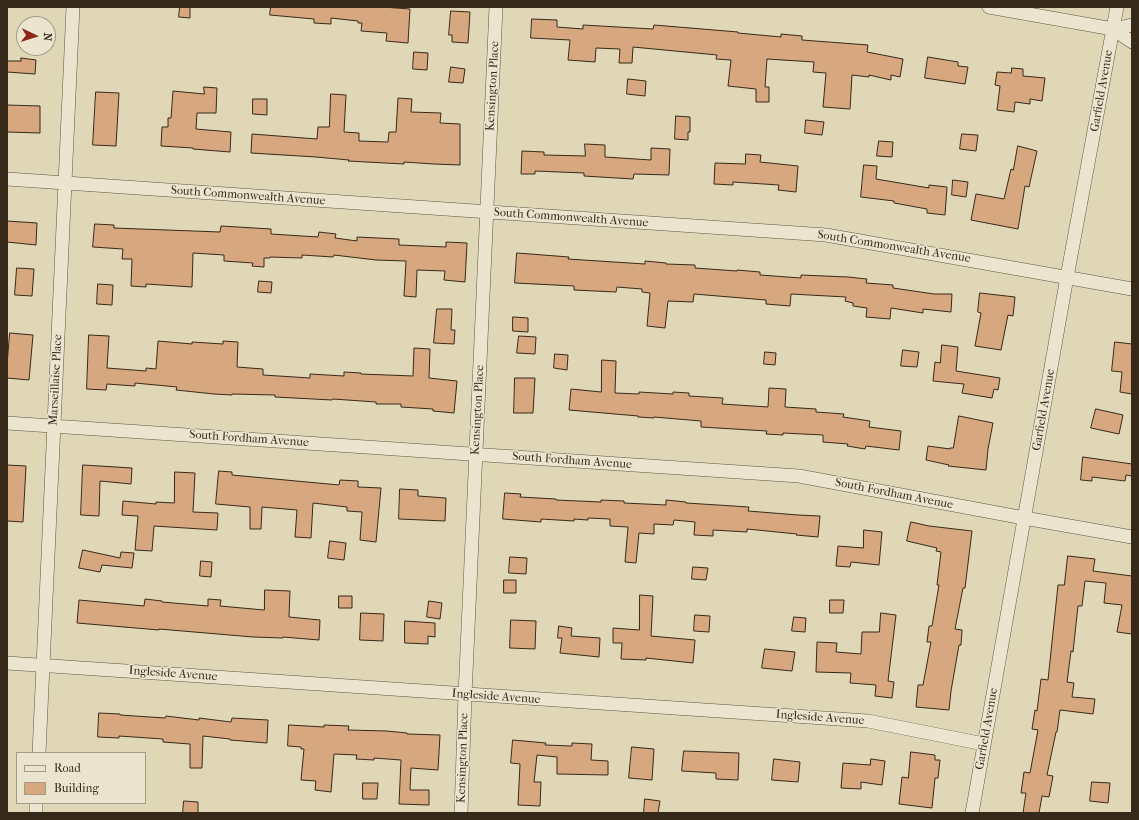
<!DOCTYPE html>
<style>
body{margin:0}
#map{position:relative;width:1139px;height:820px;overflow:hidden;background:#e0d7b6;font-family:"IM FELL French Canon",serif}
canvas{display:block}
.frame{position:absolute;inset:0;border:8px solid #37291a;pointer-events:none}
.legend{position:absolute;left:16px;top:752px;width:130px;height:52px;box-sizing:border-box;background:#ebe5d0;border:1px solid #a39a87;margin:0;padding:5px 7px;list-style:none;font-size:12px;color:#37291a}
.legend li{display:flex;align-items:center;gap:8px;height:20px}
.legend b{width:20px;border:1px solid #a39a87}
.north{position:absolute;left:16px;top:16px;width:40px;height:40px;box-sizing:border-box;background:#ebe5d0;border:1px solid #a39a87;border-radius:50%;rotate:94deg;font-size:11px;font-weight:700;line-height:16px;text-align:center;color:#37291a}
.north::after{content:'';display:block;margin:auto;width:14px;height:18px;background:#8f2418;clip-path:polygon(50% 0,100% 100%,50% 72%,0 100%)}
</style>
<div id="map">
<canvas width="1139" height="820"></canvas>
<div class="frame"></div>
<ul class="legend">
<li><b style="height:5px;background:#ebe5d0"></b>Road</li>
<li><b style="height:11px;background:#d7a780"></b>Building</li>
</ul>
<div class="north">N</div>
</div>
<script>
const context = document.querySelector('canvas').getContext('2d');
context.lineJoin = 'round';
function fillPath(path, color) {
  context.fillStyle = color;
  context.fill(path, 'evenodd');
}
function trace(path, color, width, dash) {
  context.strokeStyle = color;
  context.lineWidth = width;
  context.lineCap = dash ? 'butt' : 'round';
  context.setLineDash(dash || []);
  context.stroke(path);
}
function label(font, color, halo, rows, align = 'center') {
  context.font = font + ' "IM FELL French Canon",serif';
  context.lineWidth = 3;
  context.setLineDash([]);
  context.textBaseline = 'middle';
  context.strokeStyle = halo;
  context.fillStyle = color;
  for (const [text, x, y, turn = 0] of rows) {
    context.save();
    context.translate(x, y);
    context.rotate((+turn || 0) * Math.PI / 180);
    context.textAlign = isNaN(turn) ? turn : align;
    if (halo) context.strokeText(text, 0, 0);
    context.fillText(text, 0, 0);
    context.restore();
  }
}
const building = new Path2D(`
 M180,7H190V18L179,17Z
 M271,7H383L410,9L408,43L386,41L387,33L361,31L362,23H358V21L331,18V24L314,23V19L270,15Z
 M451,11L470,12L468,43L452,42V35H449Z
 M532,19L557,20V27L583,29V25L653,29L654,25L738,32V33L781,37V34L802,36V40L868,45L867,52L903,59L900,77L891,75V80L869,75V77L852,75L850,109L823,107L826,73L813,72L814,62L767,59L765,87H769V102H756V89L728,86L731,60L716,59L717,55L633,47L632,63H619L620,49L596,48L595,62L568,60L570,40L531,38Z
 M414,52L428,53L427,70L413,69Z
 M928,57L958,62V66L968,67L965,84L925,78Z
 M21,58L36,60L35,74L7,72V61H21Z
 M451,67L465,69L463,83L449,82Z
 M1012,68L1023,69V76L1045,78L1042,101L1030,99V104L1015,102L1014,112L997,110L1000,86L995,85L997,72L1011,73Z
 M628,79L646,81L645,96L627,94Z
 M204,87L217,88L216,113H197L196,129L231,132L230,152L193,149V148L161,146L162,127H168V118H171L173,91L204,94Z
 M96,92L119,93L116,146L93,145Z
 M331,94L346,95L344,132L359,133V141L388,142L389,132H396L398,98L412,99L411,112L441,113L440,123L460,124V165L434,164L404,162V164L348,161L349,160L316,157L251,153L252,134L317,139L318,127H329Z
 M253,99H267V115L253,114Z
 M7,105L40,106V133L7,132Z
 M676,116L690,117V132H688V140L675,139Z
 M806,120L824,122L822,135L805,133Z
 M962,134L978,135L976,151L960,149Z
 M879,141L893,142L892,157L877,156Z
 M585,144L605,145V157L651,160V148L670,149L669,175L634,174L633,179L584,176V173L535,171V174H521L522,151L544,152V155L585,156Z
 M1018,146L1037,151L1029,187L1025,186L1018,229L971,220L976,194L1004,199L1011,169L1013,170Z
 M746,154L761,155L760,162L798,166L796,192L778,190L779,185L733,182V185L714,184L715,163L745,164Z
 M864,165L877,166L876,179L929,188V185L947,187L945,215L927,213V209L894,203V201L861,197Z
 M953,180L968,182L966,197L952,195Z
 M7,221L37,223L36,245L7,242Z
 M95,224L114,225V228L220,232L221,226L271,229V234L318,237L319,232L336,234L335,238L357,241V237L399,239V245L446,247V242L467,243L465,282L444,280L445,271L417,270L416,297L404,296L406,261L376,260L334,255L333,257L302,255V258L270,257V258H264V267L252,266L253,263L224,261V255L193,253L192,287L146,284V287L131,286L132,259H122L123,249L93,247Z
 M517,253L569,257L568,259L645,264V261L666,263V264L695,265V268L737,271V270L760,272V275L801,278V275L848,277L867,279L866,283L893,285V288L934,294H952L951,312L923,309V313L891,308L890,319L866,317L867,308L853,306V303L845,301L846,297L791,294L790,306L766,304V300L694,294L693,302L668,301L665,328L647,326L650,293L642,292V289L617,287L616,292L574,290V286L515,283Z
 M17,268L34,269L32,296L15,295Z
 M259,281L272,282L271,293L258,292Z
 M98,284L113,285L112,305L97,304Z
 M980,293L1015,297L1013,316L1008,315L1001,350L975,346L981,313L978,312Z
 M437,309H452L451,330H455L454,344L434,343Z
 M513,317L528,318V332L513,331Z
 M10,333L33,335L29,380L7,378V365Z
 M89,335L109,336L107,368L146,371V368L156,369L158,341L192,344V342L223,344V341L238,342L237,367L263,369V375L310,378V374L344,376V372L361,373V374L413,376L414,348L430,349L429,378L457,381L454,413L433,411V409L401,407V404H376V402L333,399L332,400L275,397V395L232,394V395L214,394L176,390L177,387L135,383V386L107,384L106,390L87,389Z
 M519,336L536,337L535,354L517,353Z
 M1115,342L1132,344V394L1120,392L1122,372L1112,371Z
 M942,345L958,347L956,371L1000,378L998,390L994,389L992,398L962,393L964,384L933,381L935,362L940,363Z
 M903,350L919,352L917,367L901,366Z
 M765,352L776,353L775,365L764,364Z
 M555,354L568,355L567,370L554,368Z
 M602,360L616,361L615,393L639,394V392L673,394V392L689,393V396L723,398L722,404L768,407L769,388L786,389L785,407L816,409V412L844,414L843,417L870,421L869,427L901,431L899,450L866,446L865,449L847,446L848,444L823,442V435L783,433V435L766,434L767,431L701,427V421L654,417V418L638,417V416L569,410L571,389L601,392Z
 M515,378H535L533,413H514Z
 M1096,409L1123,415L1119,434L1091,428Z
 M959,416L993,423L988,449L986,470L948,466L949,465L926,460L928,446L950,449V448H953Z
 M1083,457L1132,464V476L1126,475L1125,481L1092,477V481L1081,480Z
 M7,465L26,466L23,522L7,521Z
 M83,465L132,468L131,484L100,481L99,516L81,515Z
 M219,471L232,472V475L339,485L340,480L358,481V487L381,488L376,542L360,540L362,512L347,511V507L338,506L313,503L311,538L295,537L297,510L262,507L261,529H250V507L216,504Z
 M175,472L195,473L193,512L218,513L217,530L154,526L152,551L135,550L138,516L122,515L123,501L156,504V502L174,503Z
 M400,489L418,490V496L446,498L445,521L399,519Z
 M505,493L521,494L520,497L556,499V500L601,502V500L624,501V503L666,505V500L686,502V503L749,507L748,511L798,515L820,516L818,537L796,535L797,534L747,529V532L713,530V536L694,535L695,522L674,520L673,525L654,524V534L639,533L636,563L625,562L628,527L610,526V519L588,518V520L574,519V521L541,519V522L503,519Z
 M911,522L929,526L972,531L965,588H963L955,629L962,630L961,645H959L951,691L949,710L916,707L918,685H923L931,642H927L929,626H932L939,585H937L941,552L936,551L937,548L907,541Z
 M864,530L882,532L879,565L851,562L850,567L836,566L838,546L863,548Z
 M330,541L346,543L344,560L328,558Z
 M83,550L120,558L121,552L134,553L132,568L102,565L100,572L79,568Z
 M1068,556L1095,559L1093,571L1132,576V634L1117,632L1122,605L1104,603L1106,583L1085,581L1082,606H1078L1073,652L1071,651L1067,682L1074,683L1072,697L1095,699L1093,714L1060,710L1057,732H1056L1047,775L1053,776L1049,797L1042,796L1039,813H1023L1026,793H1021L1024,772L1030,773L1038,730L1032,729L1035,710L1037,711L1041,679L1048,680L1058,585H1064Z
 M510,557L527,558L526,574L509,573Z
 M201,561L212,562L211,577L200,576Z
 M693,567L708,568L706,580L692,579Z
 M504,580H516V593H504Z
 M265,590L290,591L289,617L320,620L319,640L283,637V638L253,637L159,629V630L77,623L79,600L144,606L145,599L162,601V602L208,606V599L221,600L220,606L264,610Z
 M640,595L653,596L651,636L695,640L693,663L646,658V660L621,659L622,643H613V628L639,630Z
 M339,596H352V608H339Z
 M830,600H844L843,613H830Z
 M429,601L442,603L440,619L427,617Z
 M361,613L384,614L383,641L360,640Z
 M881,613L896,615L888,681L894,682L892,698L875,696L876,685L850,683L851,673L816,672L817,642L837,643L836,652L861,654L862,632H879Z
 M695,615L710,616L709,632L694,631Z
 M794,617L806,618L805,632L792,631Z
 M511,620L536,621L535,649L510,648Z
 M405,621L435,623V637L428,636V644L405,643Z
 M559,626L572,628L571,636L600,638L599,657L560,653L562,638H558Z
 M765,649L795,652L792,671L762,668Z
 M99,713L120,714V715L165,718L166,716L199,720V718L231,722L232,718L268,720L267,743L230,740V739L203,736L202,768H190V744L163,742V739L119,736V738L98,737Z
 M289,725L324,727V725L349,726L348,730L387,731L407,733V734L440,735L438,770L411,768L410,790H429V805L399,804L401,760L374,758V760L356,759L357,755L334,754L331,792L315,790L316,781L301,780L304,749H301V747L288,746Z
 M513,740L546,743L545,745L572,746V743L592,744L591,760L608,761V775L557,774V757L537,755L534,782H541L540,806L518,805L520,764L511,763Z
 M632,747L654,749L652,780L629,778Z
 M684,751L739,753L738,780L716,779V773L682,771Z
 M911,752L935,755V760H940L938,778H935L932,808L899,804L902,777L908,778Z
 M774,759L800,762L798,782L772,780Z
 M871,759L885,761L882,785L861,782V789L841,788L843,763L870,765Z
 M1092,782L1110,783L1108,803L1090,801Z
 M363,783H378L377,799H363Z
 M645,799L660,801L658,813H644Z
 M184,801L198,802V813H183Z`);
const minor = new Path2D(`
 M989,7L1113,29L1132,25
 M1113,29L1132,42
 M7,179L826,235L1132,289
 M7,423L799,476L1024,518L1132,537
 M7,663L868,721L984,744
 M39,753L73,7
 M36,813V803
 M461,813L465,695L496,7
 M972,813L1067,277L1117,7`);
const streetNames = [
 ["Kensington Place",493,86,-87],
 ["Garfield Avenue",1102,91,-80],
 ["South Commonwealth Avenue",248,196,4],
 ["South Commonwealth Avenue",571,218,4],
 ["South Commonwealth Avenue",894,247,9],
 ["Marseillaise Place",56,380,-87],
 ["Kensington Place",478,410,-87],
 ["Garfield Avenue",1044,410,-80],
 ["South Fordham Avenue",249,439,4],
 ["South Fordham Avenue",572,461,4],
 ["South Fordham Avenue",894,494,11],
 ["Ingleside Avenue",173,674,4],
 ["Ingleside Avenue",496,697,4],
 ["Ingleside Avenue",820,718,4],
 ["Garfield Avenue",987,729,-80],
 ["Kensington Place",463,758,-88]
];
fillPath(building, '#d7a780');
trace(building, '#37291a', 1);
trace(minor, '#615441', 14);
trace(minor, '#ebe5d0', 13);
label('12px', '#37291a', '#ebe5d0', streetNames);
</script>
